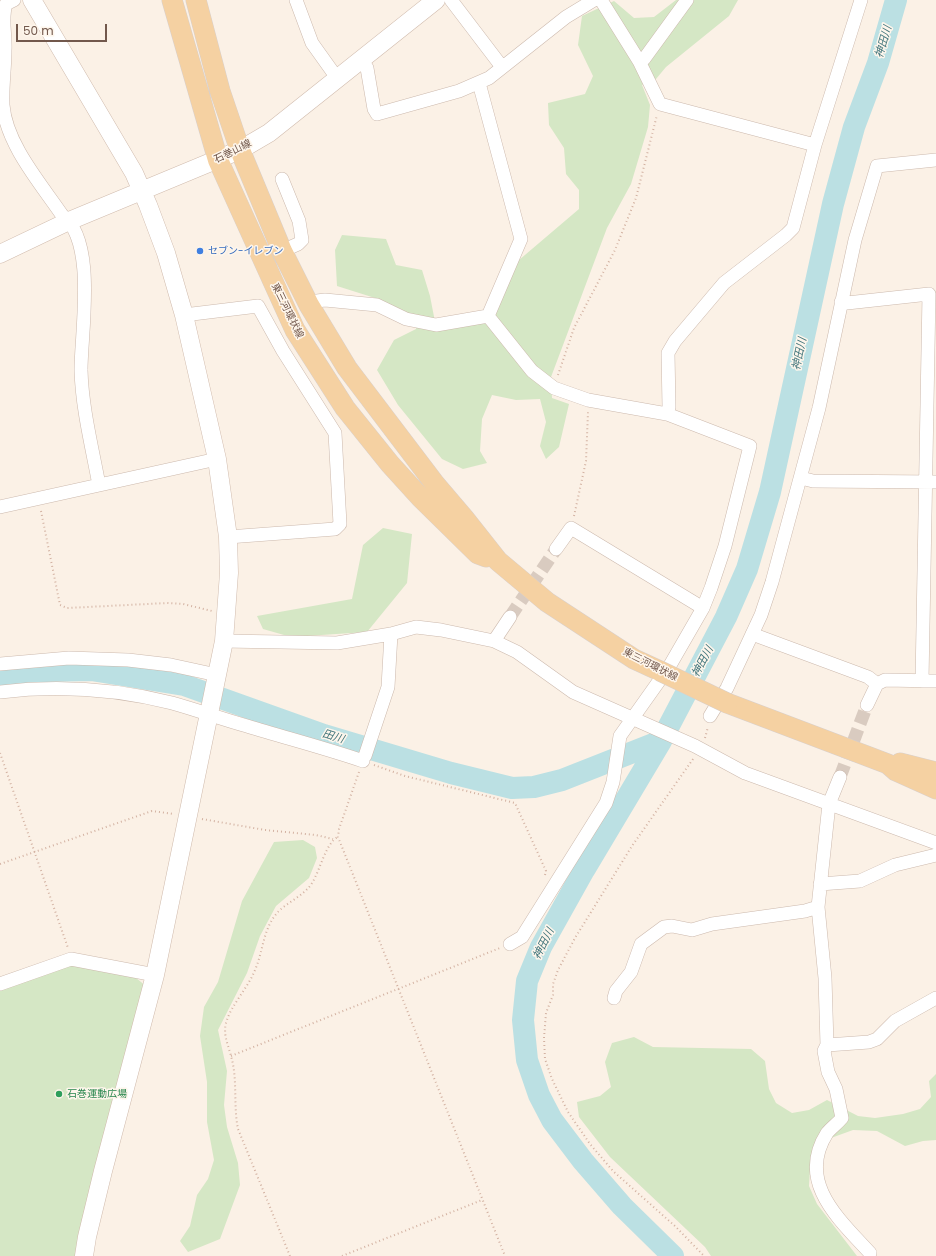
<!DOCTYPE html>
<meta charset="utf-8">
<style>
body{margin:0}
#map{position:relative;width:936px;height:1256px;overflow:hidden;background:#fbf1e6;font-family:Poppins,sans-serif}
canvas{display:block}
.scale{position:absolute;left:16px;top:24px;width:91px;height:18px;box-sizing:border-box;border:2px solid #72584c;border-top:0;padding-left:5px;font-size:12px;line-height:14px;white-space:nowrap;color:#72584c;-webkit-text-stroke:3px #fef6ec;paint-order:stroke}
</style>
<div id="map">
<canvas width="936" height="1256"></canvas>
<div class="scale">50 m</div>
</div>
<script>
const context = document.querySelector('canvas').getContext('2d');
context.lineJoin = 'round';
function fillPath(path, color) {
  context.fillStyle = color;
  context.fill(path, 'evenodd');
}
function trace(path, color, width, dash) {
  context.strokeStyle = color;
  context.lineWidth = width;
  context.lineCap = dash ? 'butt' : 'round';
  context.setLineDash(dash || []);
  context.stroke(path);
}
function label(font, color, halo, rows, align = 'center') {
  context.font = font + ' Poppins,"Noto Sans JP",sans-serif';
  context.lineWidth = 3;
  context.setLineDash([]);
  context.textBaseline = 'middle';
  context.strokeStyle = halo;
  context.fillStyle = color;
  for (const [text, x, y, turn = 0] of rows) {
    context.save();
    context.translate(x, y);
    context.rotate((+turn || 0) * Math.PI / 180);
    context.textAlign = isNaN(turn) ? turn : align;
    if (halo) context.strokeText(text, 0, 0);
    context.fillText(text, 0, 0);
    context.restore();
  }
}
const green = new Path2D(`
 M676,0H738L729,16L666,67L656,79L642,85L650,105L648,127L631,184L607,228L551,377L552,398L569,404L559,447L546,459L540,446L546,422L540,399L516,400L492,395L482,419L480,451L487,463L463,469L442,459L398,405L377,370L394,340L416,329L417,317L375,298L337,286L335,250L342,235L386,239L396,265L422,270L430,296L436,327L482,321L512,266L579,209V190L566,174L564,148L549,125L548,103L585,94L593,76L578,45L582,16L614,1L634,18L654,17Z
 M383,528L412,534L407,583L367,632L291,637L263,629L257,616L352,599L363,545Z
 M303,840L315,847L317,858L309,878L276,906L260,936L247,973L218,1030L227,1071L224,1105L227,1127L238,1163L240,1185L220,1239L188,1252L180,1241L190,1226L197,1195L208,1179L214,1160L207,1122V1082L200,1036L204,1007L218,982L242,901L274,842Z
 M72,965L135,977L147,987L79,1256H0V990Z
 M634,1037L653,1047L751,1049L765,1061L769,1089L776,1103L792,1113L809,1110L827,1100L858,1116L875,1118L903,1114L920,1109L931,1097L929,1081L936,1074V1140L923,1141L905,1146L877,1131L853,1130L831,1138L810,1169L809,1186L817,1204L857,1256H711L705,1247L610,1157L579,1117L577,1102L600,1096L611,1087L605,1062L612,1043Z`);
const river = new Path2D(`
 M0,676L45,671L91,670L184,685L324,735L451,773L512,788L534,787L562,780L661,741
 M673,1256L622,1206L583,1161L552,1120L539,1095L527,1060L523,1020L527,981L541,947L584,870L661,741L726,617L747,569L770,492L833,204L854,127L878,63L896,0`);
const streetTunnel = new Path2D(`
 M510,617L556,549
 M840,777L867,705`);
const path = new Path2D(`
 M558,375L574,328L615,250L636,198L657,115
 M41,511L60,605L67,608L167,603L183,604L212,611
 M574,516L586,461L588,412
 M705,738L708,727
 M0,753L68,948
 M693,759L632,846L575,938L558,970L553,984V995L546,1013L544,1038L545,1059L552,1079L568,1112L590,1144L613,1171L676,1227L704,1256
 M374,765L405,776L515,803L546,871L545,875
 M359,772L339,829L338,837L505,1256
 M202,819L265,830L316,835L333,839
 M0,864L152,811L174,814
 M231,1056L500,948
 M290,1256L238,1129C233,1104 238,1080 231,1056C228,1044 222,1033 227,1020C231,1006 249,986 255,970C263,952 263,929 277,913C287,902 304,896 312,883C320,871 326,842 338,837
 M342,1256L482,1200`);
const street = new Path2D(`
 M14,0L6,4C1,19 6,34 5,50C5,68 2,87 3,105C6,144 41,184 62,215C97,240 81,332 81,370C82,408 92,447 99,485
 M296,0L312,43L337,78
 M451,0L502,67
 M601,0L639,61L660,104L815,145
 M362,60L367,68L374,109L377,114L459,91L489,78L566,17L594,0
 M639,61L644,59L687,0
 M282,179L299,221L302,240L298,244L282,251
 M841,302L847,303L929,294L922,681
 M309,305L317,301L325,300L377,305L406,319L436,325L488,316L521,239L479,83
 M184,315L258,306L283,351L335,433L340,524L335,529L228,537
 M488,316L532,371L554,388L588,400L667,414L750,446L725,546L711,588L703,608L669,667L620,736L613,782L606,803L522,937L510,944
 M667,414L669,407L668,353L675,341L724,283L786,235L793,228L815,145L861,0
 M801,478L813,481L936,482
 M0,507L217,459
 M556,549L571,528L703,608
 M752,634L868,677L877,684L885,680L936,681
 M224,641L337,643L391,634L416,627L441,630L494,641L517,652L573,692L695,746L745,773L936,843
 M494,641L510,617
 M0,664L69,658L128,660L171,665L217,675
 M0,692C57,685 116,689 172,703C197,710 222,719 247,726C286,738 325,748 363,761
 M867,705L877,684
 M710,716L727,688L761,615L772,582L819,408L855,240L877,166L936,160
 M365,756L388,687L391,634
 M820,884L860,881L895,865L936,855
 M818,907L825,978L827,1045L824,1051L828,1072L836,1089L842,1118C838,1123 831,1128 827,1133C796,1182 839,1219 870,1253
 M0,984L71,959L155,975
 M614,998L616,991L631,972L641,944L664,927L672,926L692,930L712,924L805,911L818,907L829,804L840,777
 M827,1045L869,1042L877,1039L895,1021L936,998`);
const secondary = new Path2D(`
 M32,0L134,173L148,205L166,253L184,315L217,459L228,537L229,573L224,641L155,975L103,1171L87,1237L84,1256
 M0,254L69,221L240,150L269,133L436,0`);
const primary = new Path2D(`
 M172,0L218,160L295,330L345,408L390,464L420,497L478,554L486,557
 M196,0L220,91L240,150L282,251L309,305L347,368L435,484L464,518L498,561L547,602L634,659L660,671
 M727,703L888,764L896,771L936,789
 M900,763L936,772`);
const primaryBridge = new Path2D(`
 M660,671L727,703`);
const markers = [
 [200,251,4,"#3f7fe0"],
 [59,1094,4,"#2e9e5b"]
];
const streetNames = [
 ["石巻山線",233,152,-26],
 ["東三河環状線",287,311,64],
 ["東三河環状線",650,665,27]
];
const shopNames = [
 ["セブン-イレブン",208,251]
];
const leisureNames = [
 ["石巻運動広場",67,1094]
];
const waterNames = [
 ["神田川",884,42,-74],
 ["神田川",800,354,-78],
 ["神田川",703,662,-62],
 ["田川",333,737,17],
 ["神田川",544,944,-63]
];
fillPath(green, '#d5e7c5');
trace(river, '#bbe0e3', 22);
trace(streetTunnel, '#d9cbc0', 13, [13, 6]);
trace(street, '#ccb9ad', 14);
trace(secondary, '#d0bbad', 19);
trace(primary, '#d8d0cd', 21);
trace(path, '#d3b2a2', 2, [1, 3]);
trace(street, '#fff', 13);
trace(secondary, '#fff', 18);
trace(primary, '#f5d1a2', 20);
trace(primaryBridge, '#d8d0cd', 21, []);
trace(primaryBridge, '#f5d1a2', 20);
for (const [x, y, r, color] of markers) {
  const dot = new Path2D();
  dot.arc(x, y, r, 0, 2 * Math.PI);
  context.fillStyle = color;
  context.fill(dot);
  trace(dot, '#fef6ec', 1.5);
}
label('10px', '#72584c', '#fef6ec', streetNames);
label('10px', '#366cbe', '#fef6ec', shopNames, 'left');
label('10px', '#27864d', '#fef6ec', leisureNames, 'left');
label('italic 11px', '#44777d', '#fef6ec', waterNames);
</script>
